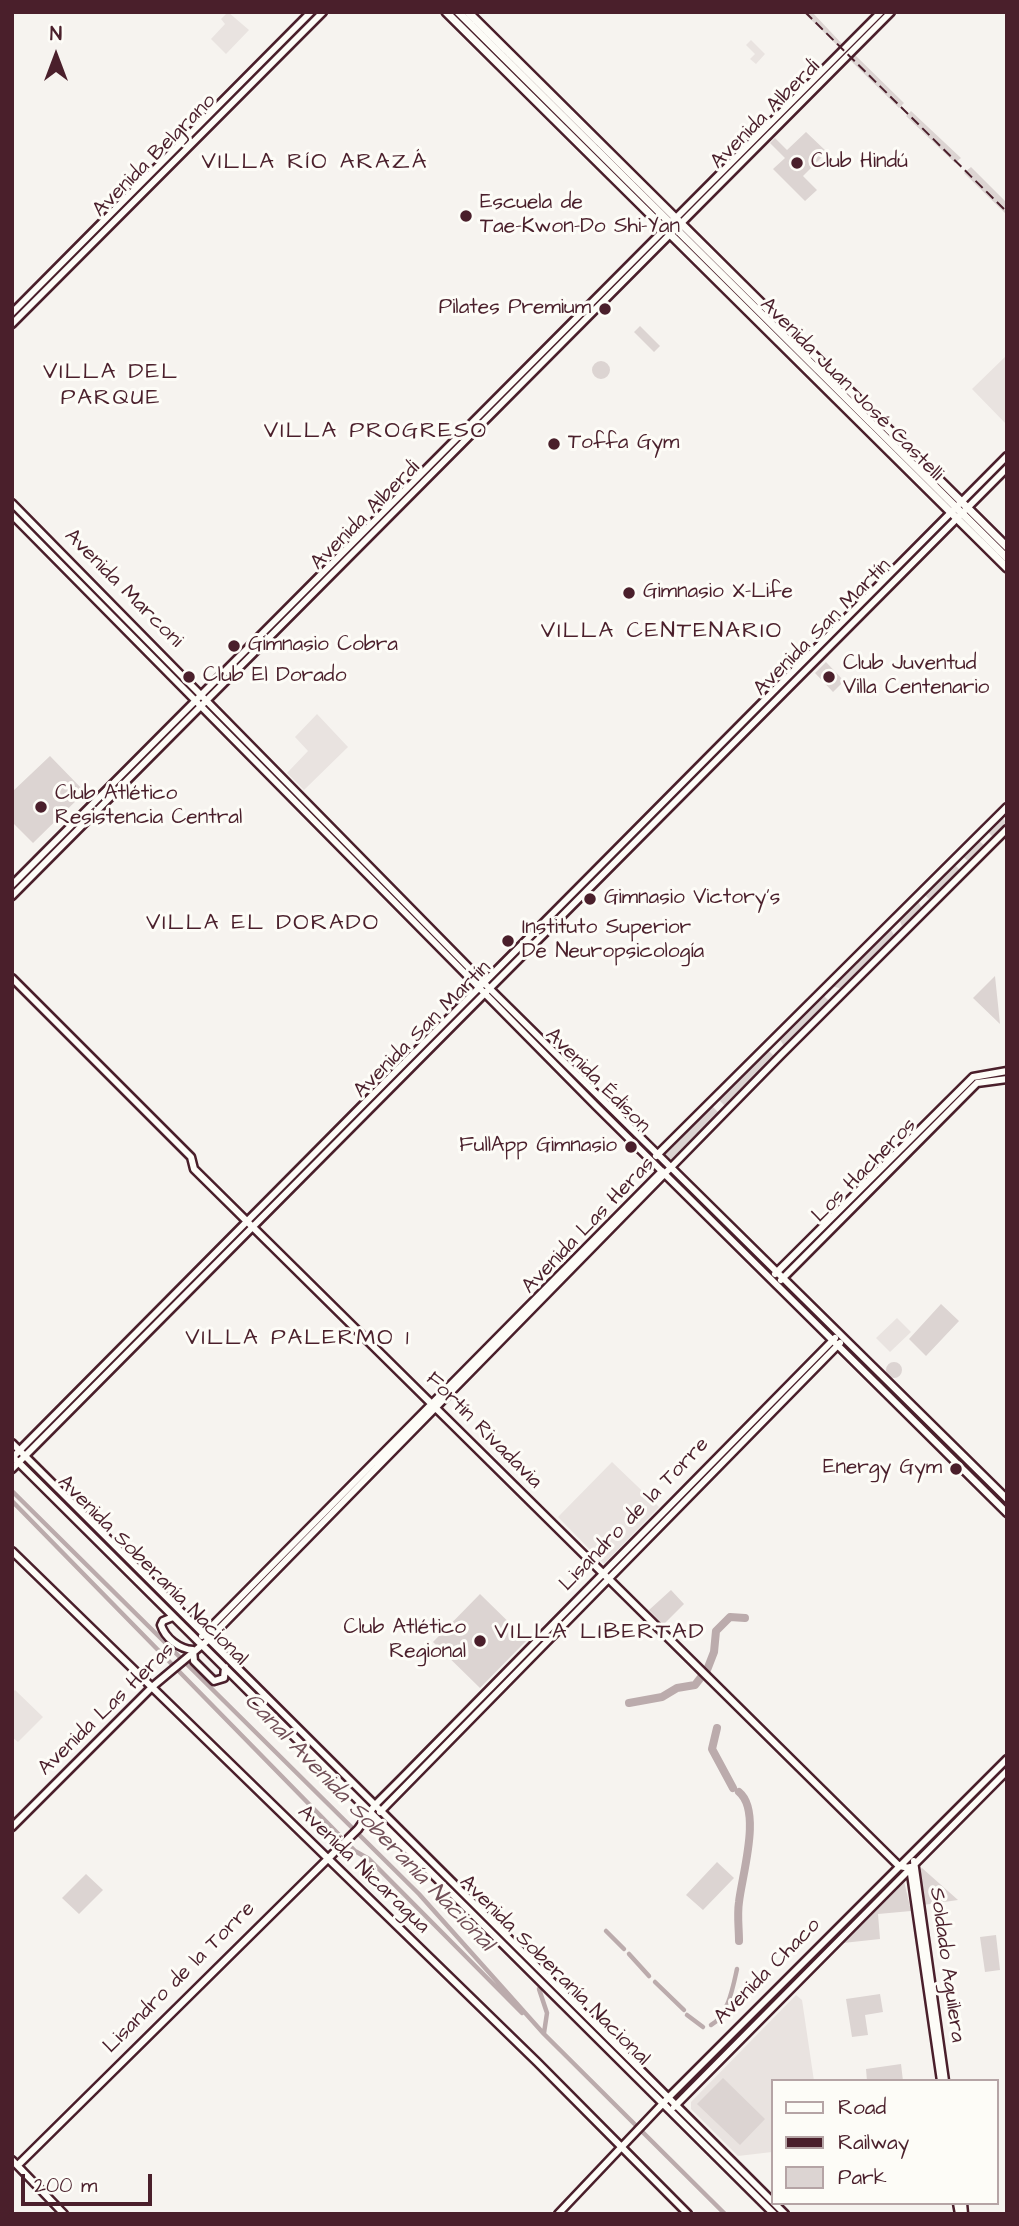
<!DOCTYPE html>
<meta charset="utf-8">
<style>
body{margin:0}
#map{position:relative;width:1019px;height:2226px;overflow:hidden;background:#f6f3ef;font-family:"Architects Daughter",sans-serif}
canvas{display:block}
.frame{position:absolute;inset:0;border:14px solid #4a1f2b;pointer-events:none}
.legend{position:absolute;left:771px;top:2079px;width:228px;height:126px;box-sizing:border-box;background:#fdfcf7;border:2px solid #b5a4a5;margin:0;padding:9px 12px;list-style:none;font-size:21px;color:#4a1f2b}
.legend li{display:flex;align-items:center;gap:14px;height:35px}
.legend b{width:35px;border:2px solid #b5a4a5}
.north{position:absolute;left:21px;top:21px;width:70px;height:70px;-webkit-text-stroke:5px #fdfcf7;paint-order:stroke;rotate:0deg;font-size:19px;font-weight:700;line-height:28px;text-align:center;color:#4a1f2b}
.north::after{content:'';display:block;margin:auto;width:24px;height:32px;background:#4a1f2b;clip-path:polygon(50% 0,100% 100%,50% 72%,0 100%)}
.scale{position:absolute;left:21px;top:2174px;width:131px;height:32px;box-sizing:border-box;border:4px solid #4a1f2b;border-top:0;padding-left:9px;font-size:21px;line-height:24px;white-space:nowrap;color:#4a1f2b;-webkit-text-stroke:5px #fdfcf7;paint-order:stroke}
</style>
<div id="map">
<canvas width="1019" height="2226"></canvas>
<div class="frame"></div>
<ul class="legend">
<li><b style="height:9px;background:#fdfcf7"></b>Road</li>
<li><b style="height:9px;background:#4a1f2b"></b>Railway</li>
<li><b style="height:19px;background:#dcd4d2"></b>Park</li>
</ul>
<div class="north">N</div>
<div class="scale">200 m</div>
</div>
<script>
const context = document.querySelector('canvas').getContext('2d');
context.lineJoin = 'round';
function fillPath(path, color) {
  context.fillStyle = color;
  context.fill(path, 'evenodd');
}
function trace(path, color, width, dash) {
  context.strokeStyle = color;
  context.lineWidth = width;
  context.lineCap = dash ? 'butt' : 'round';
  context.setLineDash(dash || []);
  context.stroke(path);
}
function label(font, color, halo, rows, align = 'center') {
  context.font = font + ' "Architects Daughter",sans-serif';
  context.lineWidth = 6;
  context.setLineDash([]);
  context.textBaseline = 'middle';
  context.strokeStyle = halo;
  context.fillStyle = color;
  for (const [text, x, y, turn = 0] of rows) {
    context.save();
    context.translate(x, y);
    context.rotate((+turn || 0) * Math.PI / 180);
    context.textAlign = isNaN(turn) ? turn : align;
    if (halo) context.strokeText(text, 0, 0);
    context.fillText(text, 0, 0);
    context.restore();
  }
}
const built = new Path2D(`
 M228,12L249,30L226,54L211,39L225,24L221,19Z
 M751,40L765,54L756,64L750,59L755,54L746,45Z
 M1007,355V425L972,389Z
 M317,714L348,747L304,790L287,773L308,751L295,737Z
 M897,1318L911,1332L890,1352L876,1338Z
 M612,1462L659,1507L604,1564L558,1517Z
 M15,1690L43,1717L18,1742L12,1737V1693Z
 M796,1995L802,2000L814,2081H772V2152L738,2156L691,2109V2102Z`);
const green = new Path2D(`
 M803,12H812L844,46L841,49Z
 M854,54L904,103L899,108L849,59Z
 M911,111L961,158L955,163L906,116Z
 M806,132L827,152L803,176L817,190L805,201L773,169L785,158L770,143L775,138L787,150Z
 M971,167L1007,203V215L964,173Z
 M640,326L660,346L654,352L634,332Z
 M592 370a9 9 0 1 1 18 0a9 9 0 1 1-18 0Z
 M826,662L844,681L833,692L815,673Z
 M50,756L85,792L33,843L12,822V792Z
 M1001,815L1007,824L994,838L986,830Z
 M977,839L985,846L969,862L961,855Z
 M953,863L960,870L930,900L923,893Z
 M918,901L922,909L902,926L898,917Z
 M890,928L895,937L842,989L832,986L833,980L885,929Z
 M995,976L1000,1024L973,998Z
 M822,994L830,1002L784,1046L779,1038Z
 M767,1049L774,1056L725,1106L718,1099Z
 M712,1106L719,1113L669,1162L662,1156Z
 M673,1173L721,1218L717,1222L671,1175Z
 M729,1228L776,1274L773,1277L727,1231Z
 M784,1284L831,1330L829,1333L782,1286Z
 M941,1304L959,1321L926,1356L909,1339Z
 M849,1347L896,1393L894,1395L846,1350Z
 M886 1370a8 8 0 1 1 16 0a8 8 0 1 1-16 0Z
 M904,1400L949,1447L947,1449L901,1403Z
 M959,1455L1004,1501L1002,1504L956,1458Z
 M671,1590L684,1604L663,1625L649,1610Z
 M480,1594L527,1640L480,1688L433,1642Z
 M717,1862L734,1878L703,1910L686,1895Z
 M922,1868L958,1900L923,1905L918,1870Z
 M86,1874L103,1890L79,1914L62,1898Z
 M894,1875L897,1878L840,1934L837,1931Z
 M904,1881L911,1911L878,1914L880,1939L843,1943Z
 M996,1935L1000,1970L985,1972L980,1937Z
 M774,1993L777,1996L679,2096L676,2093Z
 M880,1994L883,2012L865,2015L868,2035L852,2037L846,1999Z
 M901,2064L903,2081H867L866,2069Z
 M723,2078L765,2119L740,2145L697,2104Z`);
const canal = new Path2D(`
 M12,1491L419,1894L544,2034L725,2214
 M12,1501L355,1851L369,1859L522,2013
 M606,1931L624,1949
 M629,1954L649,1976
 M655,1982L684,2010
 M539,1989L547,2013L544,2033
 M687,2015L703,2027
 M711,2025C728,2016 733,1987 737,1969`);
const river = new Path2D(`
 M707,1670L714,1652L716,1631L730,1617L745,1618
 M629,1703L662,1697L677,1688L695,1685L702,1676
 M717,1728L712,1749L733,1788
 M739,1792C762,1811 742,1875 739,1902C737,1915 739,1928 739,1941`);
const secondary = new Path2D(`
 M12,313L311,12
 M12,324L323,12
 M12,503L484,983L1007,1499
 M12,515L596,1106L1007,1513
 M12,885L881,12
 M12,896L891,12
 M12,978L191,1157L194,1169L899,1866L910,1868
 M656,1156L1007,807
 M775,1274L973,1077L1007,1071
 M781,1280L977,1083L1007,1079
 M12,1443L772,2201
 M13,1457L1007,456
 M16,1460L774,2214
 M12,1469L1007,468
 M12,1551L537,2062L688,2214
 M173,1617L163,1621L161,1625C165,1638 179,1649 193,1650L194,1661L214,1681L224,1678L225,1667
 M202,1636L662,1171
 M380,1812L840,1343
 M12,1827L152,1687L208,1640L780,1056L1007,829
 M914,1861L945,2081
 M910,1867L941,2081
 M674,2107L1007,1771
 M12,2160L64,2214
 M18,2165L358,1829L375,1805L401,1779L835,1338
 M774,2203L785,2214
 M957,2203L959,2214
 M963,2203L964,2214
 M558,2214L669,2097L1007,1759`);
const primary = new Path2D(`
 M446,12L1007,568
 M458,12L1007,558
 M468,12L1007,547`);
const rail = new Path2D(`
 M805,12L1007,212`);
const markers = [
 [797,163,7,"#4a1f2b"],
 [466,216,7,"#4a1f2b"],
 [605,309,7,"#4a1f2b"],
 [554,444,7,"#4a1f2b"],
 [629,593,7,"#4a1f2b"],
 [234,646,7,"#4a1f2b"],
 [189,677,7,"#4a1f2b"],
 [829,677,7,"#4a1f2b"],
 [41,807,7,"#4a1f2b"],
 [590,899,7,"#4a1f2b"],
 [508,941,7,"#4a1f2b"],
 [631,1147,7,"#4a1f2b"],
 [956,1469,7,"#4a1f2b"],
 [480,1641,7,"#4a1f2b"]
];
const streetNames = [
 ["Avenida Alberdi",766,115,-45],
 ["Avenida Belgrano",155,156,-45],
 ["Avenida Juan José Castelli",851,390,45],
 ["Avenida Alberdi",366,516,-45],
 ["Avenida Marconi",123,589,45],
 ["Avenida San Martín",823,628,-45],
 ["Avenida San Martín",423,1030,-45],
 ["Avenida Édison",597,1081,45],
 ["Los Hacheros",865,1171,-45],
 ["Avenida Las Heras",589,1226,-46],
 ["Fortín Rivadavia",483,1431,45],
 ["Lisandro de la Torre",635,1515,-46],
 ["Avenida Soberanía Nacional",152,1571,45],
 ["Avenida Las Heras",107,1710,-44],
 ["Avenida Nicaragua",363,1870,44],
 ["Soldado Aguilera",946,1965,82],
 ["Avenida Soberanía Nacional",554,1971,45],
 ["Avenida Chaco",768,1972,-45],
 ["Lisandro de la Torre",180,1978,-45]
];
const poiNames = [
 ["Club Hindú",811,163],
 ["Escuela de",480,204],
 ["Tae-Kwon-Do Shi-Yan",480,228],
 ["Pilates Premium",591,309,"right"],
 ["Toffa Gym",568,444],
 ["Gimnasio X-Life",643,593],
 ["Gimnasio Cobra",248,646],
 ["Club Juventud",843,665],
 ["Villa Centenario",843,689],
 ["Club El Dorado",203,677],
 ["Club Atlético",55,795],
 ["Resistencia Central",55,819],
 ["Gimnasio Victory's",604,899],
 ["Instituto Superior",522,929],
 ["De Neuropsicología",522,953],
 ["FullApp Gimnasio",617,1147,"right"],
 ["Energy Gym",942,1469,"right"],
 ["Club Atlético",466,1629,"right"],
 ["Regional",466,1653,"right"]
];
const neighbourhoodNames = [
 ["VILLA RÍO ARAZÁ",315,163],
 ["VILLA DEL",111,373],
 ["PARQUE",111,399],
 ["VILLA PROGRESO",376,432],
 ["VILLA CENTENARIO",662,632],
 ["VILLA EL DORADO",263,924],
 ["VILLA PALERMO 1",298,1339],
 ["VILLA LIBERTAD",600,1633]
];
const waterNames = [
 ["Canal Avenida Soberanía Nacional",368,1823,46]
];
fillPath(built, '#e9e3e0');
fillPath(green, '#dcd4d2');
trace(canal, '#bbabac', 4.5);
trace(river, '#bbabac', 8);
trace(secondary, '#4a1f2b', 11);
trace(primary, '#4a1f2b', 12);
trace(secondary, '#fdfcf7', 6);
trace(primary, '#fdfcf7', 7);
trace(rail, '#4a1f2b', 2, [10, 5]);
for (const [x, y, r, color] of markers) {
  const dot = new Path2D();
  dot.arc(x, y, r, 0, 2 * Math.PI);
  context.fillStyle = color;
  context.fill(dot);
  trace(dot, '#fdfcf7', 2.5);
}
label('21px', '#4a1f2b', '#fdfcf7', streetNames);
label('21px', '#4a1f2b', '#fdfcf7', poiNames, 'left');
context.letterSpacing = '2px';
label('23px', '#4a1f2b', '#fdfcf7', neighbourhoodNames);
context.letterSpacing = '0px';
label('italic 23px', '#725058', '#fdfcf7', waterNames);
</script>
